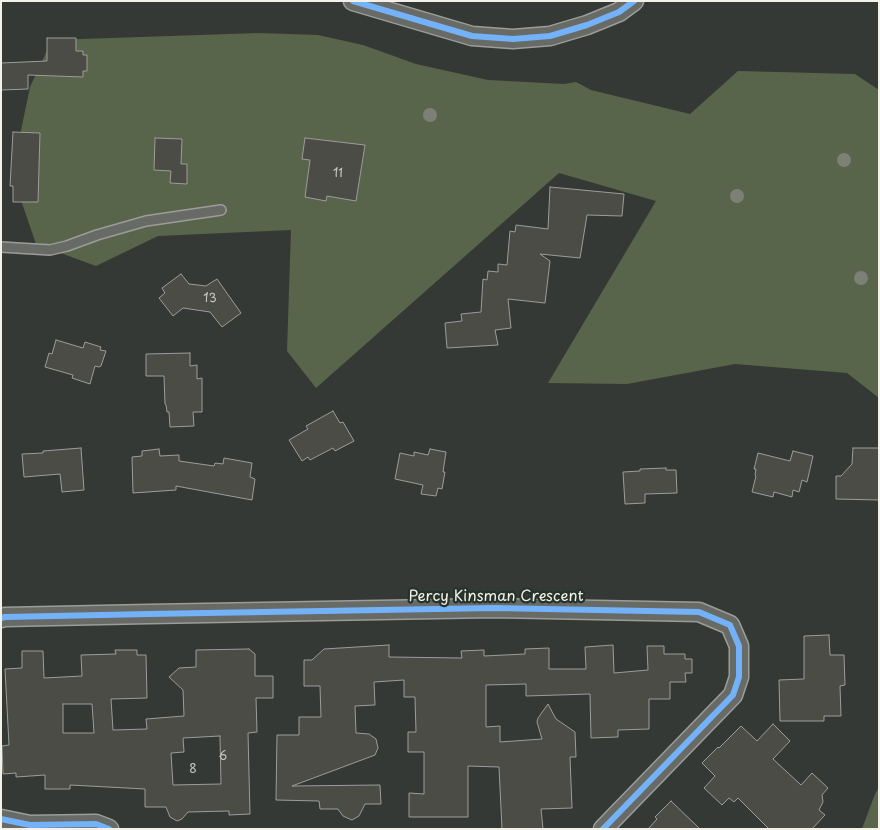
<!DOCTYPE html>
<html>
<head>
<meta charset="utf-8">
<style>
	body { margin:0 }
	#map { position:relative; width:880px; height:830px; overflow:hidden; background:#353935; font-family:"Playpen Sans",sans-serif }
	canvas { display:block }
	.frame { position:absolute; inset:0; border:2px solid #f4f1e8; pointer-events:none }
</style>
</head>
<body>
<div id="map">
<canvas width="880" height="830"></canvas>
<div class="frame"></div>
</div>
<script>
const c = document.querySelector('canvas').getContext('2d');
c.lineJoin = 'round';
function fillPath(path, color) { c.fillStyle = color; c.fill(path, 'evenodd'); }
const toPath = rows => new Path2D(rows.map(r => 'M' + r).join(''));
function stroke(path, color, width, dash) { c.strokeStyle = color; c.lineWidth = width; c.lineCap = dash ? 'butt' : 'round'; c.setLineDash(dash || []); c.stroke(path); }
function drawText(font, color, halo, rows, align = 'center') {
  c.font = font + ' "Playpen Sans",sans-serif'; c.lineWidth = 4.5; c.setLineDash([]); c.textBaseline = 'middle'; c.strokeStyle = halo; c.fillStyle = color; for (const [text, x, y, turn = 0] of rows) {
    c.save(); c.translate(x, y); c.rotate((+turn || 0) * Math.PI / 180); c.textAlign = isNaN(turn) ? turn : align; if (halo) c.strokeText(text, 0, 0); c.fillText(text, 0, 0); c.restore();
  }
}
fillPath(toPath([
	[259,33,318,35,363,45,416,64,488,80,564,84,576,82,591,90,690,114,738,71,855,74,879,90,879,398,847,373,735,364,627,384,548,383,656,201,559,173,316,388,287,351,291,230,158,236,96,266,36,244,12,174,30,87,52,40],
	[879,787,879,829,862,829,875,794]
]), '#59654a');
const building = toPath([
	[47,38,76,38,76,51,83,51,83,55,87,55,87,71,83,71,83,77,28,75,28,89,1,90,1,63,47,61,47,38],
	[13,132,40,133,38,202,13,202,13,186,10,186,13,132],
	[155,138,182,139,181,164,187,164,187,184,170,183,171,171,154,170,155,138],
	[305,138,365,145,356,201,327,196,326,201,305,197,310,160,302,159,305,138],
	[550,187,624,194,622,216,587,215,580,258,540,254,550,261,545,303,508,299,511,328,495,330,498,345,447,348,445,323,462,321,461,314,481,312,483,279,487,280,488,271,498,272,498,264,507,265,510,231,515,232,516,225,548,229,550,187],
	[181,274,189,284,206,286,217,279,241,313,222,327,210,312,183,308,173,316,159,298,165,293,162,288,181,274],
	[56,340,83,348,85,342,101,347,100,350,106,351,101,366,99,367,95,366,90,384,72,378,73,375,45,367,49,353,52,354,56,340],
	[190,353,190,366,197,365,197,379,202,378,202,412,193,412,194,426,170,427,169,412,167,412,166,405,165,404,164,376,146,376,146,354,190,353],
	[333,411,340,423,343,422,354,441,335,451,333,448,310,460,308,457,302,461,289,440,308,429,306,426,333,411],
	[81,448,84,490,62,492,60,474,24,477,22,454,43,453,43,451,81,448],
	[853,448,879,448,879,500,836,499,836,476,841,476,852,464,853,448],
	[159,449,160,456,179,455,179,461,214,466,215,463,223,464,224,458,252,463,250,477,255,479,252,500,176,486,176,490,133,493,132,457,142,456,142,451,159,449],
	[430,449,446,452,443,472,445,472,442,489,438,488,436,496,421,494,423,485,395,479,400,453,414,456,414,452,428,455,430,449],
	[793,451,813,456,807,482,802,480,799,492,793,490,792,497,774,492,773,497,752,492,756,476,755,475,756,469,754,469,758,453,790,461,793,451],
	[666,468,666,470,676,470,677,493,645,494,645,503,625,504,623,472,640,471,640,469,666,468],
	[829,635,830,655,844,655,845,685,840,686,841,716,824,716,824,721,780,721,779,680,804,679,804,636,829,635],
	[389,645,389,657,462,658,461,651,484,650,484,656,525,654,525,649,549,648,549,669,586,669,585,647,613,645,614,673,648,670,647,646,664,646,664,654,685,654,685,659,692,659,692,673,685,673,686,682,670,682,670,699,649,699,649,729,618,730,618,737,591,738,590,694,526,696,526,684,486,685,486,727,500,726,500,742,542,739,537,722,538,718,548,704,556,719,575,732,576,757,570,757,572,808,541,809,543,829,502,829,499,767,468,766,468,817,409,817,409,793,424,794,424,752,408,752,408,732,416,732,415,697,404,697,404,680,374,682,375,705,355,706,356,733,369,734,376,739,378,748,375,755,292,786,380,785,381,804,365,804,359,816,352,820,343,816,338,809,320,809,319,801,276,800,277,735,299,735,299,717,321,717,320,686,304,686,304,660,312,660,324,649,389,645],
	[249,649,255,654,255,676,273,676,273,698,256,698,257,732,248,733,250,814,229,815,229,811,188,812,182,819,177,821,170,817,166,807,145,807,145,789,70,785,70,789,45,789,45,775,16,777,16,773,3,774,2,746,9,745,5,669,22,668,22,651,43,651,44,678,82,676,81,655,116,654,115,650,137,650,137,655,146,655,147,698,111,699,113,730,147,729,146,719,184,716,183,690,169,677,179,668,196,667,196,650,249,649],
	[63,704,92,704,94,733,63,733,63,704],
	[220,736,221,784,173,785,171,753,184,752,183,738,220,736],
	[773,724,790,741,773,759,801,785,812,773,828,788,822,795,823,802,819,810,825,815,812,829,769,829,738,798,734,802,729,798,722,805,704,788,715,776,702,763,718,747,719,748,741,726,757,741,773,724],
	[671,801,700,829,648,829,657,819,655,817,671,801]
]);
fillPath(building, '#4c4c47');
stroke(building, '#9c9d9a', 1);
const service = toPath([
	[1,247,50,250,67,246,97,235,146,221,221,210]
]);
const minor = toPath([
	[353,1,472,36,513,39,550,36,587,25,619,12,634,1],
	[1,618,5,617,149,614,494,608,699,612,730,625,739,646,739,677,733,695,603,829],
	[1,819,30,825,96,824,109,829]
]);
stroke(service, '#9c9d9a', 12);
stroke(minor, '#9c9d9a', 21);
stroke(service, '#686a66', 9);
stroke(minor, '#686a66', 18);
stroke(toPath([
	[353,1,472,36,513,39,550,36,587,25,619,12,634,1],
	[1,618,5,617,149,614,494,608,699,612,730,625,739,646,739,677,733,695,603,829],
	[1,819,30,825,96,824,109,829]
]), '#73b2f8', 6);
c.fillStyle = '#7d8175';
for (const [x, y] of [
	[430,115],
	[844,160],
	[737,196],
	[861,278]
]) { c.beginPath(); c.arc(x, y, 7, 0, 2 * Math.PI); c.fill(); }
drawText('12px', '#cac8c0', null, [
	["11",338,174],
	["13",210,299],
	["6",223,757],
	["8",193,770]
]);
drawText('15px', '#f4f1e8', '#26332d', [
	["Percy Kinsman Crescent",496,597]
]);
</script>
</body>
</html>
